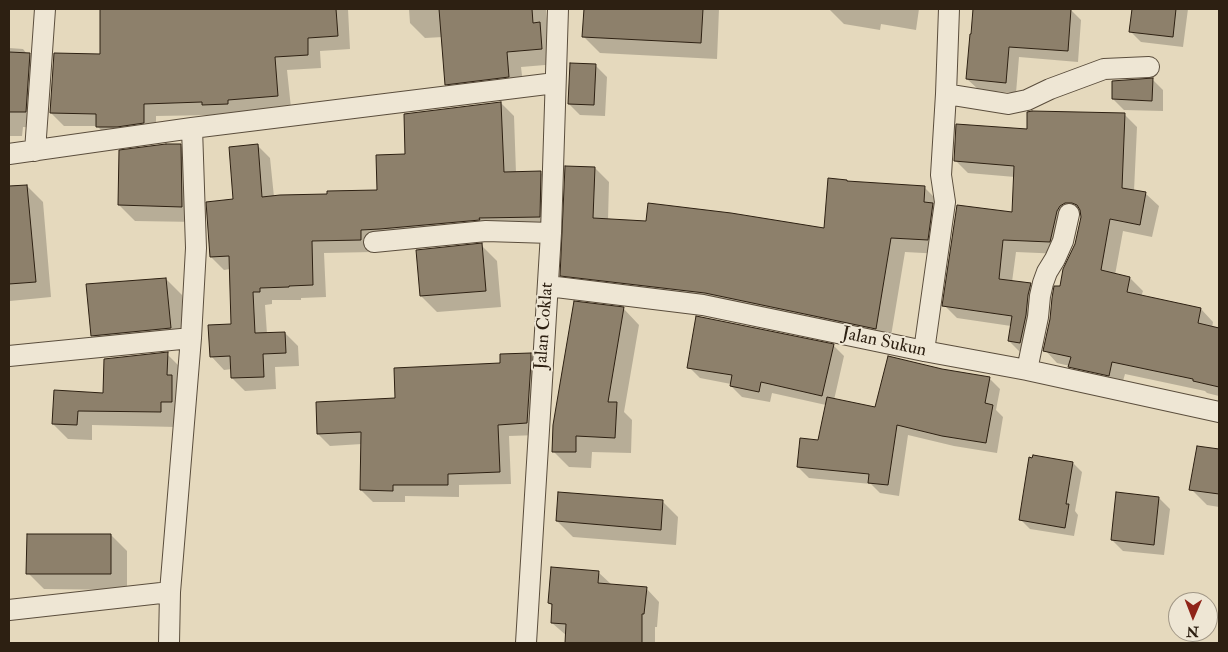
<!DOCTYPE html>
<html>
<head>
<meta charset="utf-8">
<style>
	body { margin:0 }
	#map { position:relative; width:1228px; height:652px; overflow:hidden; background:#e5d9bd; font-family:"IM FELL Double Pica",serif }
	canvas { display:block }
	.frame { position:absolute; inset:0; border:10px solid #2d2012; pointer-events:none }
	.north { position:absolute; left:1168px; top:592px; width:50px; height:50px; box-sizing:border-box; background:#eee6d4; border:1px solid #a19786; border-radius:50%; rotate:181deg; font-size:14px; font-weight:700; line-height:20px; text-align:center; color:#2d2012 }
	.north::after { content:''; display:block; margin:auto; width:18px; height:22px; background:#8f2418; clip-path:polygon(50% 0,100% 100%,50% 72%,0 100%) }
</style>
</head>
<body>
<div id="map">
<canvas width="1228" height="652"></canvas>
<div class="frame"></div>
<div class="north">N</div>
</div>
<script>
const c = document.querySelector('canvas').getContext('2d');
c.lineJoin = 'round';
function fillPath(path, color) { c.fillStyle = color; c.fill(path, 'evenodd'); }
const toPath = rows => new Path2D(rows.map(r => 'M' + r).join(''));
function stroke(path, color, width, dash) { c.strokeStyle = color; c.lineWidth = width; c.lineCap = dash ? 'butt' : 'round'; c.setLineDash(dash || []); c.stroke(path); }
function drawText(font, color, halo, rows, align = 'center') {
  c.font = font + ' "IM FELL Double Pica",serif'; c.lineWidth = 4; c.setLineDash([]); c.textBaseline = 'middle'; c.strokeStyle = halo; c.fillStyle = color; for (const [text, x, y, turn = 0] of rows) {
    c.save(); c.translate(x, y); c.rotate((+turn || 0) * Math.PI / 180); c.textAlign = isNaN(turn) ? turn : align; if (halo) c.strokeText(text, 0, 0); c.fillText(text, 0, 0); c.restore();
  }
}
fillPath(toPath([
	[101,9,348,9,350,49,320,51,321,68,287,70,291,108,217,118,214,115,156,116,156,135,110,139,97,126,64,126,51,113,101,55],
	[409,9,546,9,548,32,557,64,521,67,524,92,462,99,446,84,443,37,425,38,410,23],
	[585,9,719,9,717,59,600,53,584,37],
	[829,9,919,9,916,30,881,24,880,30,844,24],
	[975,9,1070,9,1081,20,1078,62,1019,57,1016,93,979,90,967,79],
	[1133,9,1188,9,1183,47,1141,42,1130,31],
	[9,48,23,49,27,54,29,54,46,70,41,128,23,127,22,136,9,136],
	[596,66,607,77,605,116,580,115,569,104],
	[1152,79,1163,90,1163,111,1124,110,1113,99],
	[501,103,514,116,516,173,541,173,554,186,552,230,373,243,373,252,324,253,326,297,301,298,301,300,272,300,272,304,265,305,267,334,285,333,298,346,299,366,275,367,276,389,245,391,232,378,232,369,224,370,211,356,232,325,230,269,224,270,211,257,257,145,270,158,274,197,329,195,378,191,407,155],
	[1124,114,1137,127,1134,191,1146,194,1159,206,1152,237,1123,231,1115,275,1130,278,1143,291,1141,297,1201,309,1213,322,1212,328,1219,329,1219,396,1207,393,1205,391,1125,374,1121,388,1083,379,1070,366,1057,363,1045,350,1061,288,1076,244,1082,215,1078,215,1062,254,1016,252,1012,282,1030,284,1043,297,1022,354,1009,341,1011,326,957,318,944,305,1014,213,1015,177,968,173,955,160,1028,131],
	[180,145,196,161,197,222,135,221,119,205],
	[595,168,609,182,608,220,825,229,924,187,939,202,942,254,905,252,890,342,576,289,562,275],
	[27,186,43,202,51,297,10,301,9,300,9,188],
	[481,245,497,261,501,307,437,312,421,296],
	[166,279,182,295,186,344,108,351,92,335],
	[623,308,639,325,624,412,632,420,631,453,592,452,591,468,569,467,553,451],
	[833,345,844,356,834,400,875,409,942,370,989,378,1000,389,996,410,1003,417,997,453,954,446,908,435,899,496,880,493,871,484,809,478,798,467,819,441,826,405,772,393,770,402,742,397,731,386,731,384,700,378,689,367],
	[167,354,182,369,176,427,92,425,92,440,68,439,53,424,104,394],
	[530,354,542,366,539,435,509,436,511,484,459,485,459,497,405,496,405,502,373,502,361,490,362,444,330,446,318,434,397,399],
	[1198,447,1219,451,1219,507,1207,505,1191,489],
	[1073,463,1082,472,1075,511,1078,515,1074,536,1030,529,1021,520],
	[1159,498,1170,509,1164,555,1123,551,1112,540],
	[662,501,678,517,676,545,573,537,557,521],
	[111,535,127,551,127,590,44,589,28,573],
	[598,572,612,585,646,588,659,602,657,627,655,627,655,643,566,643,567,636,552,623,553,607,549,603]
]), '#0003');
const building = toPath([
	[100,9,336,9,338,36,308,38,308,55,275,57,278,96,228,100,228,104,202,105,202,102,144,104,144,123,117,127,96,127,96,114,50,113,54,53,100,54,100,9],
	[439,9,532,9,533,23,540,22,542,49,507,52,509,77,445,85,439,9],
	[584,9,703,9,701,43,582,37,584,9],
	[973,9,1071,9,1068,51,1009,47,1006,83,966,79,970,34,971,34,973,9],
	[1132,9,1176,9,1173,37,1129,32,1132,9],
	[9,52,30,53,26,112,9,112,9,52],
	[570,63,596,64,594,105,568,104,570,63],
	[1153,78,1152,101,1112,99,1112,81,1153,78],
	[501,102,504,172,541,171,540,217,479,218,480,220,380,229,361,230,361,240,312,241,313,285,289,286,289,287,260,288,260,292,253,292,255,333,285,332,286,353,263,354,264,377,231,378,230,356,210,357,208,325,231,324,229,256,210,257,206,202,233,199,229,147,258,144,262,197,280,195,327,194,327,191,377,190,376,155,405,154,404,114,501,102],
	[1032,111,1125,113,1122,188,1146,192,1140,225,1110,219,1101,270,1130,277,1127,292,1201,308,1198,323,1219,328,1219,387,1193,381,1193,379,1112,362,1109,376,1068,367,1071,357,1043,351,1050,319,1052,298,1054,286,1060,286,1063,269,1075,244,1081,217,1080,210,1077,205,1072,203,1065,203,1060,206,1057,211,1050,242,1003,240,999,279,1031,283,1028,295,1026,315,1020,343,1008,341,1012,316,942,306,957,205,1012,212,1014,166,954,161,956,124,1027,129,1027,112,1032,111],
	[166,144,181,144,182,207,118,205,119,150,166,144],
	[565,166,595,167,593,218,646,221,648,203,731,213,824,228,828,178,847,180,847,181,925,186,924,202,933,203,928,240,891,238,876,329,705,293,560,276,565,166],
	[27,185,36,282,9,284,9,186,27,185],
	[482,243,486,291,420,296,416,250,482,243],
	[166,278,171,328,91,336,86,284,166,278],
	[574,301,624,307,608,402,617,402,615,438,576,436,576,452,552,452,553,425,574,301],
	[696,316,834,344,822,396,761,382,759,392,730,386,732,375,687,368,696,316],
	[168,352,167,375,172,375,172,402,161,402,161,412,78,411,77,425,52,424,54,390,103,393,104,359,168,352],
	[531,353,531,362,527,423,498,425,500,472,448,474,448,485,393,485,393,491,360,490,361,432,317,434,316,402,395,398,394,368,500,363,500,354,531,353],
	[888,356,942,369,990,377,985,403,993,405,986,443,942,436,897,425,888,485,868,483,869,474,797,467,800,438,818,440,827,397,875,407,888,356],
	[1197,446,1219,449,1219,494,1189,490,1197,446],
	[1033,455,1073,462,1066,504,1069,504,1065,528,1019,520,1029,457,1032,458,1033,455],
	[558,492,663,500,661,530,556,521,558,492],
	[1116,492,1159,497,1154,545,1111,540,1116,492],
	[27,534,111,534,111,574,26,574,27,534],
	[551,567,599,571,598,583,647,587,644,614,642,614,642,643,565,643,566,624,551,623,552,604,548,603,551,567]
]);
fillPath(building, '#8d806b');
stroke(building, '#2d2012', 1);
const street = toPath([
	[949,9,946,94,1008,104,1027,100,1050,89,1104,69,1149,67],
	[35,151,45,9],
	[9,154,192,128,555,83],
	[374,242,486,231,551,233],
	[548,286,703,305,924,351,1027,370,1219,412],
	[924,351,945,202,941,175,946,94],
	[9,356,191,338],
	[1027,370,1038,317,1040,296,1043,283,1047,272,1055,259,1063,241,1069,214],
	[9,610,170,592],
	[169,643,170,592,191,338,196,248,192,128],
	[526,643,551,233,558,9]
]);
stroke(street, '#5b4e3d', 22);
stroke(street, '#eee6d4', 20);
drawText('18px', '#2d2012', '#eee6d4', [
	["Jalan Coklat",545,326,-86],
	["Jalan Sukun",884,343,12]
]);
</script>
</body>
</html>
